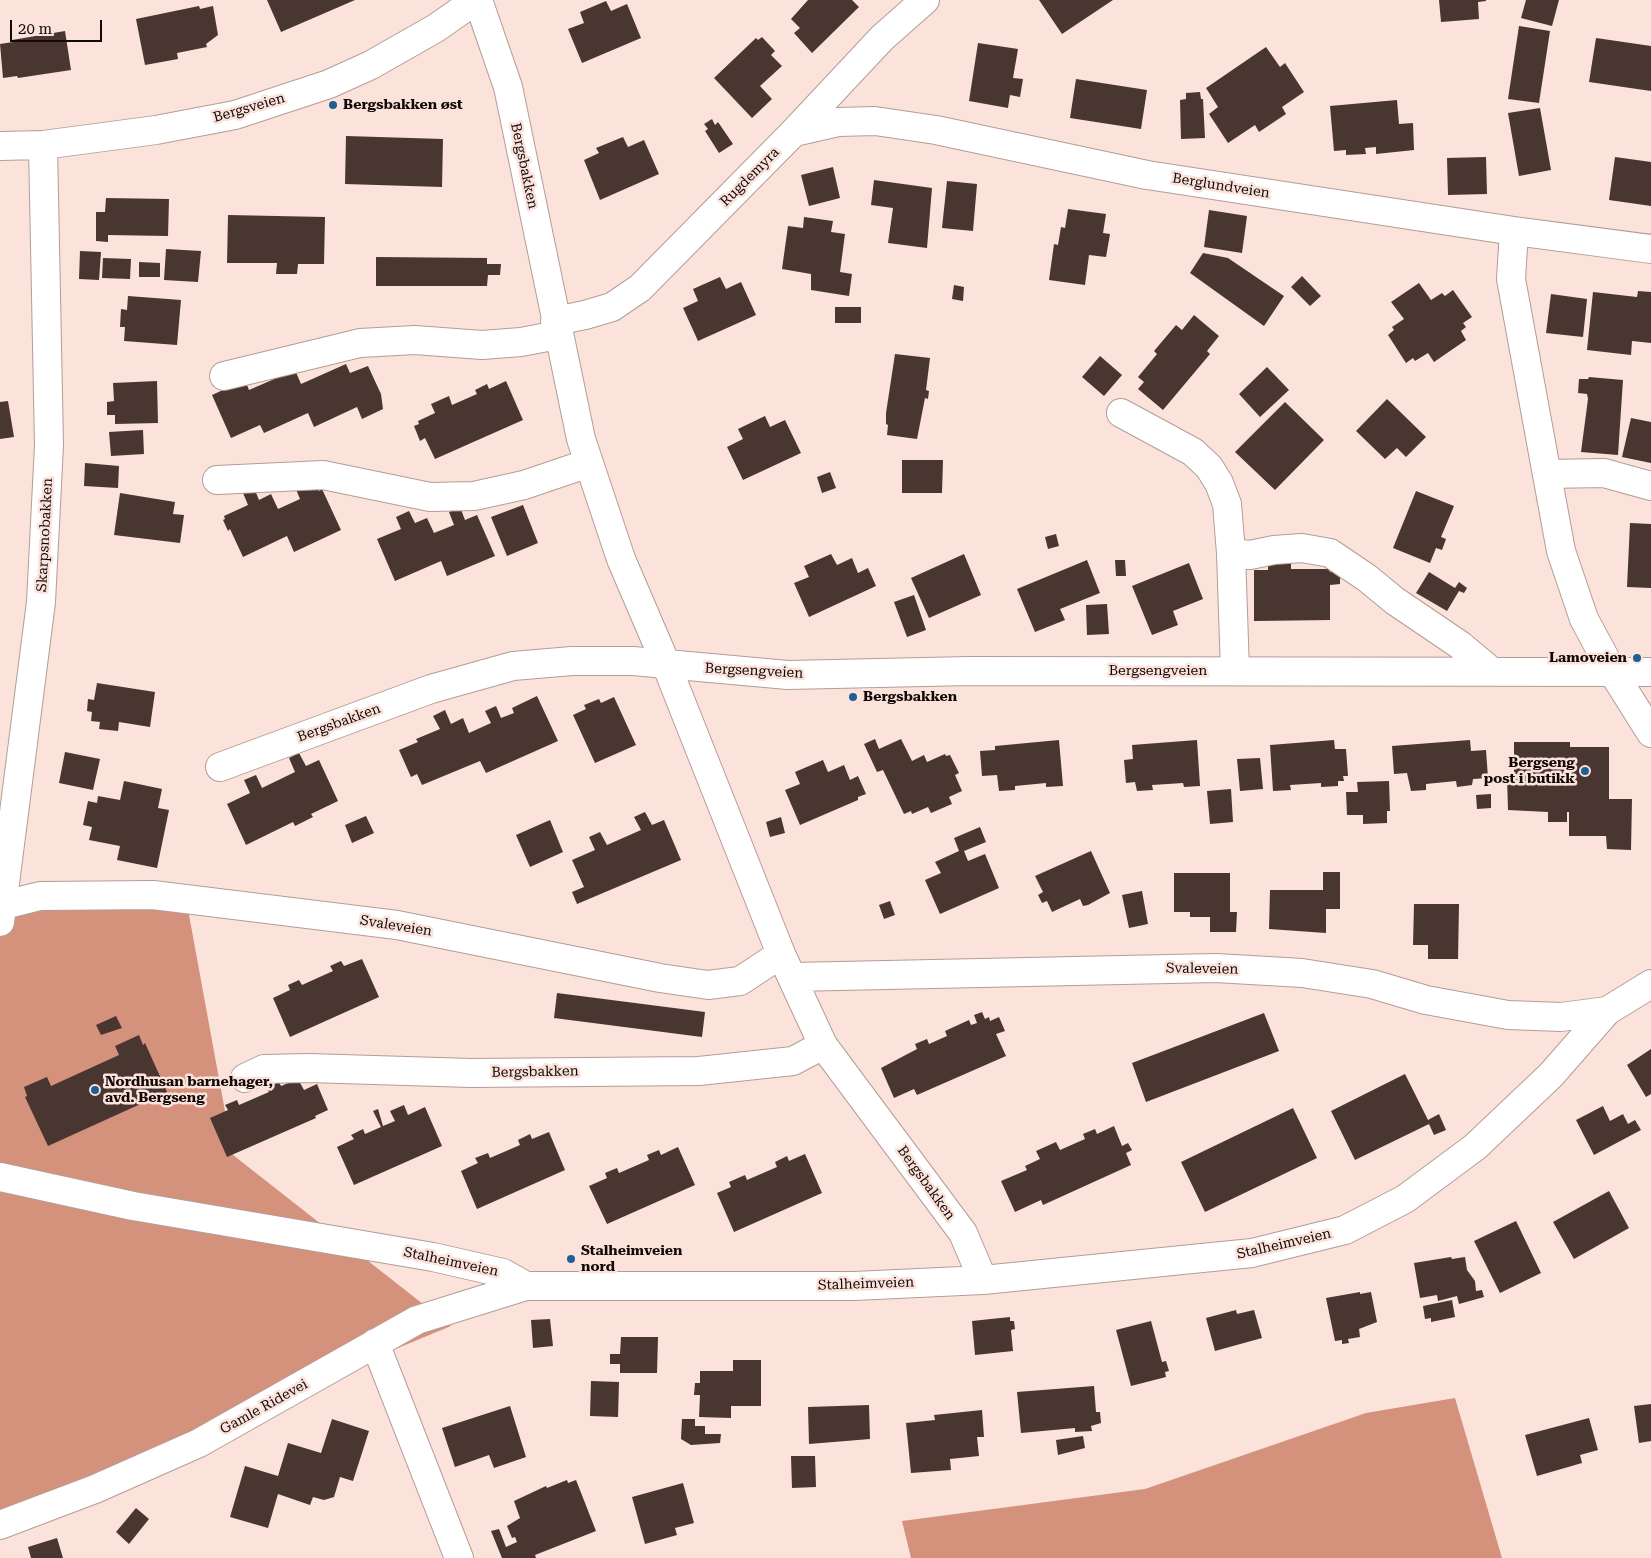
<!DOCTYPE html>
<html>
<head>
<meta charset="utf-8">
<style>
	body { margin:0 }
	#map { position:relative; width:1651px; height:1558px; overflow:hidden; background:#fbe2db; font-family:"Roboto Serif",serif }
	canvas { display:block }
	.scale { position:absolute; left:10px; top:20px; width:92px; height:22px; box-sizing:border-box; border:2px solid #110907; border-top:0; padding-left:6px; font-size:15px; line-height:18px; white-space:nowrap; color:#110907; -webkit-text-stroke:4px #fbe2db; paint-order:stroke }
</style>
</head>
<body>
<div id="map">
<canvas width="1651" height="1558"></canvas>
<div class="scale">20 m</div>
</div>
<script>
const c = document.querySelector('canvas').getContext('2d');
c.lineJoin = 'round';
function fillPath(path, color) { c.fillStyle = color; c.fill(path, 'evenodd'); }
const toPath = rows => new Path2D(rows.map(r => 'M' + r).join(''));
function stroke(path, color, width, dash) { c.strokeStyle = color; c.lineWidth = width; c.lineCap = dash ? 'butt' : 'round'; c.setLineDash(dash || []); c.stroke(path); }
function drawText(font, color, halo, rows, align = 'center') {
  c.font = font + ' "Roboto Serif",serif'; c.lineWidth = 5; c.setLineDash([]); c.textBaseline = 'middle'; c.strokeStyle = halo; c.fillStyle = color; for (const [text, x, y, turn = 0] of rows) {
    c.save(); c.translate(x, y); c.rotate((+turn || 0) * Math.PI / 180); c.textAlign = isNaN(turn) ? turn : align; if (halo) c.strokeText(text, 0, 0); c.fillText(text, 0, 0); c.restore();
  }
}
fillPath(toPath([
	[6,885,187,904,233,1155,451,1326,0,1513,0,911],
	[1455,1398,1502,1558,911,1558,902,1521,1145,1489,1366,1413]
]), '#d4927d');
fillPath(toPath([
	[267,0,355,0,281,32],
	[808,0,852,0,859,7,812,53,794,33,800,28,791,19],
	[1039,0,1113,0,1062,34],
	[1439,0,1486,0,1486,1,1478,2,1479,19,1441,22],
	[1526,0,1559,0,1552,26,1521,18],
	[606,1,611,11,627,4,641,38,582,63,568,29,584,23,580,12],
	[199,6,200,9,213,6,218,35,206,44,207,47,177,53,178,59,145,65,136,19],
	[1519,26,1550,31,1539,103,1508,99],
	[65,31,71,70,18,78,17,76,3,78,0,44,13,42,12,40],
	[762,37,775,51,771,55,782,66,760,86,772,99,752,118,714,78,756,38,758,40],
	[1596,38,1651,46,1651,91,1589,82],
	[978,43,1018,49,1013,78,1023,79,1020,97,1010,95,1008,108,969,101],
	[1266,47,1280,67,1285,63,1304,92,1282,107,1286,114,1259,132,1255,125,1228,143,1209,114,1218,107,1206,88],
	[1076,79,1147,90,1141,129,1070,118],
	[1200,92,1201,99,1203,99,1205,138,1181,139,1180,100,1186,99,1186,93],
	[1397,100,1399,124,1413,123,1414,150,1376,154,1376,147,1365,148,1366,154,1346,155,1346,150,1334,151,1330,106],
	[1540,108,1551,170,1519,176,1508,113],
	[712,119,715,125,718,122,733,144,719,153,705,131,708,129,704,124],
	[346,136,443,139,442,187,345,184],
	[623,137,628,147,644,140,659,174,600,200,584,160,599,153,596,148],
	[1486,157,1487,194,1448,195,1447,158],
	[1615,157,1651,162,1651,206,1609,200],
	[833,167,840,198,809,206,801,175],
	[874,180,932,188,927,248,888,243,893,208,871,205],
	[947,181,977,184,973,231,942,228],
	[106,198,169,199,168,236,108,235,108,242,96,241,96,212,105,212],
	[1068,209,1106,214,1103,233,1110,234,1106,257,1089,255,1085,285,1049,280,1054,244,1058,245,1061,227,1065,228],
	[1209,210,1247,216,1242,253,1204,247],
	[228,215,325,217,324,264,298,264,297,274,276,274,277,263,227,263],
	[804,217,833,221,831,232,845,234,840,272,852,274,849,296,811,290,811,274,782,269,788,226,803,228],
	[166,249,201,251,198,282,164,280],
	[80,251,101,252,99,280,79,279],
	[1203,253,1228,258,1284,296,1264,326,1190,273],
	[376,257,487,258,487,264,501,264,500,275,488,275,487,286,376,286],
	[103,258,131,259,130,279,102,278],
	[139,262,160,263,160,277,139,277],
	[1302,276,1321,296,1310,306,1291,287],
	[720,277,726,289,741,282,756,315,698,341,683,308,698,301,693,289],
	[1419,283,1431,300,1442,293,1445,296,1453,290,1472,317,1463,323,1466,327,1461,331,1466,340,1434,362,1428,353,1415,361,1413,358,1406,363,1388,335,1394,330,1392,327,1404,319,1391,302],
	[954,285,964,287,963,301,952,299],
	[1638,291,1651,292,1651,343,1632,341,1631,355,1587,350,1593,292,1637,297],
	[1551,294,1587,299,1583,337,1546,333],
	[128,296,181,300,177,345,124,341,125,327,120,327,121,309,127,310],
	[835,307,861,307,861,323,835,323],
	[1194,315,1219,336,1207,351,1210,354,1163,410,1138,389,1144,382,1138,377,1157,354,1154,351,1176,325,1182,330],
	[895,354,930,358,926,390,929,391,928,399,925,398,917,439,887,435,888,425,886,424,886,413],
	[1100,356,1122,375,1104,396,1082,377],
	[346,364,350,373,368,366,381,394,383,409,362,419,357,407,314,427,308,413,264,433,260,425,231,438,212,395,245,380,249,390,295,370,301,384],
	[1267,367,1289,390,1260,417,1239,394],
	[1589,377,1623,380,1618,455,1581,452,1588,399,1587,394,1578,393,1579,379,1588,379],
	[157,381,158,423,115,424,115,415,107,415,107,402,114,401,113,383],
	[506,381,523,420,435,459,425,438,420,441,414,426,419,424,418,421,435,413,431,404,449,396,452,405,477,394,475,390,487,384,489,389],
	[1387,399,1426,437,1406,457,1397,448,1385,459,1356,431],
	[8,401,14,437,0,439,0,402],
	[1285,402,1324,440,1275,490,1235,452],
	[765,416,770,427,785,420,801,453,743,480,727,447,743,439,738,429],
	[1631,418,1651,422,1651,463,1622,457],
	[143,430,144,454,111,456,109,432],
	[902,460,943,460,942,493,902,493],
	[85,463,119,466,118,488,84,486],
	[830,472,836,488,822,493,817,477],
	[315,483,319,491,322,489,341,530,294,552,287,536,243,557,230,529,228,531,223,520,225,519,224,516,248,505,243,493,254,488,259,500,271,494,278,509,300,499,295,487],
	[1416,491,1454,506,1441,537,1446,539,1442,550,1436,548,1430,563,1393,548],
	[120,493,175,502,173,514,184,515,180,543,114,535],
	[523,505,538,543,507,556,491,517],
	[460,507,465,520,477,515,495,556,447,576,441,561,395,581,377,539,401,529,396,517,409,511,415,523,427,518,434,533,454,525,449,512],
	[1630,523,1651,524,1651,588,1627,587],
	[1056,534,1059,546,1048,549,1045,537],
	[831,554,837,565,852,558,858,573,868,568,876,586,809,617,794,583,809,577,804,566],
	[964,554,981,595,929,618,911,578],
	[1087,560,1100,593,1060,609,1065,620,1035,632,1017,589],
	[1115,560,1125,560,1126,576,1116,576],
	[1189,563,1203,599,1173,611,1178,625,1152,635,1132,586],
	[1268,563,1291,563,1291,569,1329,569,1330,572,1340,572,1340,584,1330,585,1330,620,1254,621,1254,570,1268,570],
	[1429,572,1455,588,1459,582,1467,588,1464,593,1459,591,1447,611,1416,593],
	[914,595,926,630,907,637,894,602],
	[1107,604,1109,634,1087,635,1086,605],
	[97,683,155,692,150,727,119,722,118,731,99,729,100,722,91,721,92,712,87,711,88,699,94,700],
	[537,696,558,741,486,773,480,761,422,785,417,774,411,777,399,750,418,742,416,739,440,729,433,716,445,710,451,724,463,718,469,733,491,723,485,711,496,706,501,718,514,713,512,708],
	[614,697,636,745,595,763,573,715,586,709,584,705,599,699,601,703],
	[875,739,879,749,901,739,912,761,924,755,927,762,945,754,946,756,950,755,959,773,955,775,962,791,949,797,952,804,931,813,928,807,912,814,911,811,904,814,883,770,877,772,864,744],
	[1059,740,1063,786,1046,787,1046,783,1015,786,1015,790,999,791,997,775,982,776,980,751,995,750,995,746],
	[1197,740,1200,786,1184,787,1183,783,1152,785,1153,790,1137,791,1135,782,1126,783,1124,760,1133,759,1132,745],
	[1334,740,1335,749,1346,749,1348,776,1343,776,1344,781,1338,781,1338,786,1321,787,1321,783,1290,785,1291,790,1273,791,1270,745],
	[1470,740,1471,751,1486,750,1488,778,1473,779,1472,785,1457,787,1456,781,1426,784,1426,790,1411,791,1407,773,1394,774,1392,746],
	[1514,742,1570,742,1570,747,1609,747,1609,799,1632,799,1631,850,1607,849,1606,836,1569,836,1569,812,1567,812,1567,822,1548,822,1548,812,1508,810,1507,777,1514,777],
	[65,752,100,759,93,790,59,783],
	[299,753,306,766,319,760,338,801,311,814,313,817,295,826,293,822,246,845,227,804,250,793,244,780,256,775,262,788,295,772,289,758],
	[1260,758,1263,789,1240,791,1237,759],
	[823,760,828,772,844,765,850,780,858,776,866,794,858,797,858,800,800,825,785,790,800,784,795,772],
	[124,781,162,789,158,808,169,810,157,868,117,860,120,846,89,840,92,827,83,825,88,801,97,803,98,796,120,800],
	[1389,781,1390,811,1387,811,1387,823,1363,824,1363,815,1347,815,1346,792,1358,792,1357,782],
	[1231,789,1233,822,1210,824,1207,791],
	[1491,794,1491,808,1477,809,1476,795],
	[645,812,652,825,664,820,681,860,577,904,572,892,584,887,572,860,595,850,589,837,600,832,607,845,641,830,634,817],
	[366,816,374,833,352,843,345,825],
	[781,817,785,833,770,837,766,822],
	[550,820,563,852,530,867,516,835],
	[980,827,986,842,964,851,968,861,985,854,999,888,940,914,925,880,941,873,935,862,959,851,954,838],
	[1091,851,1110,893,1088,905,1083,906,1080,899,1052,912,1047,901,1042,903,1038,895,1043,892,1035,876],
	[1323,872,1340,872,1340,909,1326,909,1326,933,1269,929,1270,890,1323,890],
	[1174,873,1230,873,1230,912,1237,912,1236,932,1210,932,1210,917,1190,917,1190,912,1174,912],
	[1142,891,1148,924,1129,928,1122,895],
	[890,901,895,915,884,919,879,905],
	[1414,904,1459,904,1458,959,1428,959,1428,945,1413,945],
	[362,959,379,997,290,1037,273,998,290,990,288,985,299,980,302,985,333,971,330,966,341,961,344,966],
	[557,993,705,1012,702,1037,554,1018],
	[982,1012,985,1019,989,1017,990,1021,999,1017,1005,1031,996,1034,1006,1056,917,1095,914,1089,894,1098,881,1068,917,1049,915,1044,927,1039,929,1044,947,1036,945,1031,969,1020,971,1025,977,1023,974,1015],
	[1264,1013,1279,1051,1146,1102,1132,1063],
	[116,1016,122,1028,101,1035,96,1025],
	[139,1035,143,1045,145,1043,167,1092,48,1146,25,1097,27,1096,24,1087,47,1077,51,1086,119,1055,115,1046],
	[1651,1049,1651,1094,1646,1097,1627,1065],
	[1405,1074,1428,1120,1439,1114,1446,1130,1434,1135,1429,1124,1355,1160,1331,1111],
	[298,1079,304,1090,317,1084,328,1110,315,1116,316,1118,227,1157,210,1118,228,1110,225,1105,237,1100,239,1105,269,1092,267,1087,279,1082,281,1086],
	[404,1105,408,1115,425,1107,442,1146,354,1185,337,1147,354,1139,351,1135,363,1129,365,1134,381,1127,373,1111,378,1109,383,1126,395,1121,390,1111],
	[1603,1106,1610,1121,1623,1114,1628,1124,1635,1120,1641,1130,1594,1155,1576,1120],
	[1293,1108,1317,1158,1205,1212,1181,1162],
	[1114,1126,1122,1146,1128,1143,1132,1150,1126,1153,1131,1165,1043,1205,1041,1200,1015,1212,1001,1181,1027,1170,1025,1166,1040,1159,1036,1151,1056,1142,1060,1150,1085,1139,1083,1134,1095,1129,1097,1134],
	[549,1132,565,1170,477,1209,461,1171,478,1163,475,1158,488,1153,490,1158,520,1145,518,1140,530,1134,532,1139],
	[678,1147,695,1185,607,1224,589,1186,607,1178,605,1173,617,1168,619,1173,649,1160,647,1155,659,1150,661,1155],
	[805,1154,822,1193,734,1232,717,1193,731,1187,729,1182,745,1175,747,1180,777,1167,775,1162,787,1156,789,1161],
	[1609,1191,1629,1228,1574,1259,1553,1222],
	[1516,1221,1541,1273,1500,1293,1474,1241],
	[1451,1257,1452,1259,1465,1257,1467,1270,1475,1281,1476,1291,1482,1290,1484,1297,1459,1304,1457,1296,1438,1301,1437,1295,1420,1298,1414,1263],
	[1360,1292,1360,1294,1371,1292,1377,1322,1359,1329,1360,1337,1348,1339,1349,1343,1342,1344,1342,1340,1335,1341,1326,1298],
	[1452,1300,1455,1317,1431,1322,1431,1318,1425,1319,1423,1306],
	[1236,1310,1237,1314,1254,1310,1262,1338,1215,1351,1206,1318],
	[1010,1317,1010,1321,1014,1321,1015,1329,1011,1330,1013,1351,975,1355,972,1321],
	[550,1319,553,1346,533,1348,531,1320],
	[1151,1321,1162,1362,1166,1361,1169,1371,1165,1372,1166,1377,1131,1386,1116,1330],
	[621,1337,658,1337,657,1373,620,1373,620,1364,610,1364,610,1354,620,1354],
	[733,1360,761,1360,761,1406,731,1406,731,1418,699,1417,700,1395,694,1395,695,1383,700,1383,700,1371,733,1371],
	[591,1381,619,1382,618,1417,590,1416],
	[1094,1386,1096,1412,1100,1412,1101,1423,1091,1426,1092,1431,1075,1432,1075,1428,1021,1433,1017,1392],
	[1651,1404,1651,1441,1639,1443,1634,1406],
	[869,1405,870,1439,809,1444,808,1407],
	[510,1406,526,1457,494,1468,489,1455,455,1467,442,1428],
	[982,1410,984,1437,977,1437,979,1456,950,1459,951,1470,911,1473,906,1423,935,1420,934,1415],
	[1589,1418,1598,1450,1580,1455,1582,1463,1537,1476,1525,1435],
	[332,1419,369,1431,353,1481,340,1477,334,1497,324,1500,313,1497,310,1505,278,1494,268,1528,230,1517,245,1466,278,1476,288,1443,321,1453],
	[682,1419,695,1419,695,1426,705,1426,705,1434,721,1434,720,1443,691,1445,681,1439],
	[1083,1436,1085,1448,1058,1455,1056,1440],
	[791,1456,815,1456,816,1487,792,1488],
	[567,1480,568,1483,576,1480,596,1531,535,1555,536,1558,502,1558,491,1531,499,1529,506,1547,517,1542,515,1537,512,1538,507,1526,520,1518,514,1501,546,1486,547,1488],
	[683,1483,694,1523,675,1528,677,1535,645,1544,632,1497],
	[136,1508,149,1519,129,1544,116,1532],
	[57,1538,63,1558,31,1558,28,1547]
]), '#493630');
const minor = toPath([
	[478,0,508,87,581,439,621,559,666,664,781,954,823,1045,963,1233,983,1280],
	[794,132,838,122,875,121,936,130,1147,175,1514,231,1651,249],
	[0,146,43,145,156,130,235,115,329,84,371,65,436,28,476,0],
	[1514,231,1511,279,1561,551,1584,619,1612,671,1651,733],
	[555,321,585,315,612,307,640,288,794,132,882,38,925,0],
	[224,376,360,343,415,340,482,345,521,342,558,335],
	[1121,413,1193,452,1209,467,1219,483,1227,504,1231,553,1235,671],
	[1547,474,1604,473,1651,486],
	[217,480,323,475,430,497,474,496,524,485,589,463],
	[1231,553,1250,555,1274,550,1302,548,1330,553,1367,578,1395,601,1460,645,1491,671],
	[220,767,431,689,513,666,572,661,633,661,788,675,970,671,1651,672],
	[0,906,40,896,153,895,397,925,660,978,708,985,740,981,781,954],
	[0,922,41,602,49,445,43,145],
	[792,977,1216,968,1302,973,1372,984,1426,1000,1508,1015,1561,1017,1607,1011],
	[245,1078,264,1069,309,1068,471,1073,699,1071,793,1061,823,1045],
	[0,1177,133,1206,433,1257,503,1273,526,1286,854,1286,983,1280,1252,1253,1345,1230,1405,1199,1475,1147,1551,1075,1607,1011,1651,984],
	[375,1343,459,1558],
	[0,1525,95,1489,199,1443,417,1320,526,1286]
]);
stroke(minor, '#b49d96', 30);
stroke(minor, '#fff', 28);
for (const [x, y, r, color] of [
	[333,105,5,"#1e5f95"],
	[1637,658,5,"#1e5f95"],
	[853,697,5,"#1e5f95"],
	[1585,771,5,"#1e5f95"],
	[95,1090,5,"#1e5f95"],
	[571,1259,5,"#1e5f95"]
]) { const dot = new Path2D(); dot.arc(x, y, r, 0, 2 * Math.PI); c.fillStyle = color; c.fill(dot); stroke(dot, '#fbe2db', 2); }
drawText('bold 14px', '#110907', '#fbe2db', [
	["Bergsbakken øst",343,105],
	["Lamoveien",1627,658,"right"],
	["Bergsbakken",863,697],
	["Bergseng",1575,763,"right"],
	["post i butikk",1575,779,"right"],
	["Nordhusan barnehager,",105,1082],
	["avd. Bergseng",105,1098],
	["Stalheimveien",581,1251],
	["nord",581,1267]
], 'left');
drawText('14px', '#110907', '#fbe2db', [
	["Bergsveien",249,108,-16],
	["Bergsbakken",524,166,78],
	["Rugdemyra",750,177,-45],
	["Berglundveien",1221,186,9],
	["Skarpsnobakken",45,535,-87],
	["Bergsengveien",754,671,3],
	["Bergsengveien",1158,671],
	["Bergsbakken",339,723,-20],
	["Svaleveien",396,926,9],
	["Svaleveien",1202,969,1],
	["Bergsbakken",535,1072,-1],
	["Bergsbakken",926,1183,54],
	["Stalheimveien",1284,1244,-13],
	["Stalheimveien",451,1262,12],
	["Stalheimveien",866,1284,-2],
	["Gamle Ridevei",264,1407,-29]
]);
</script>
</body>
</html>
